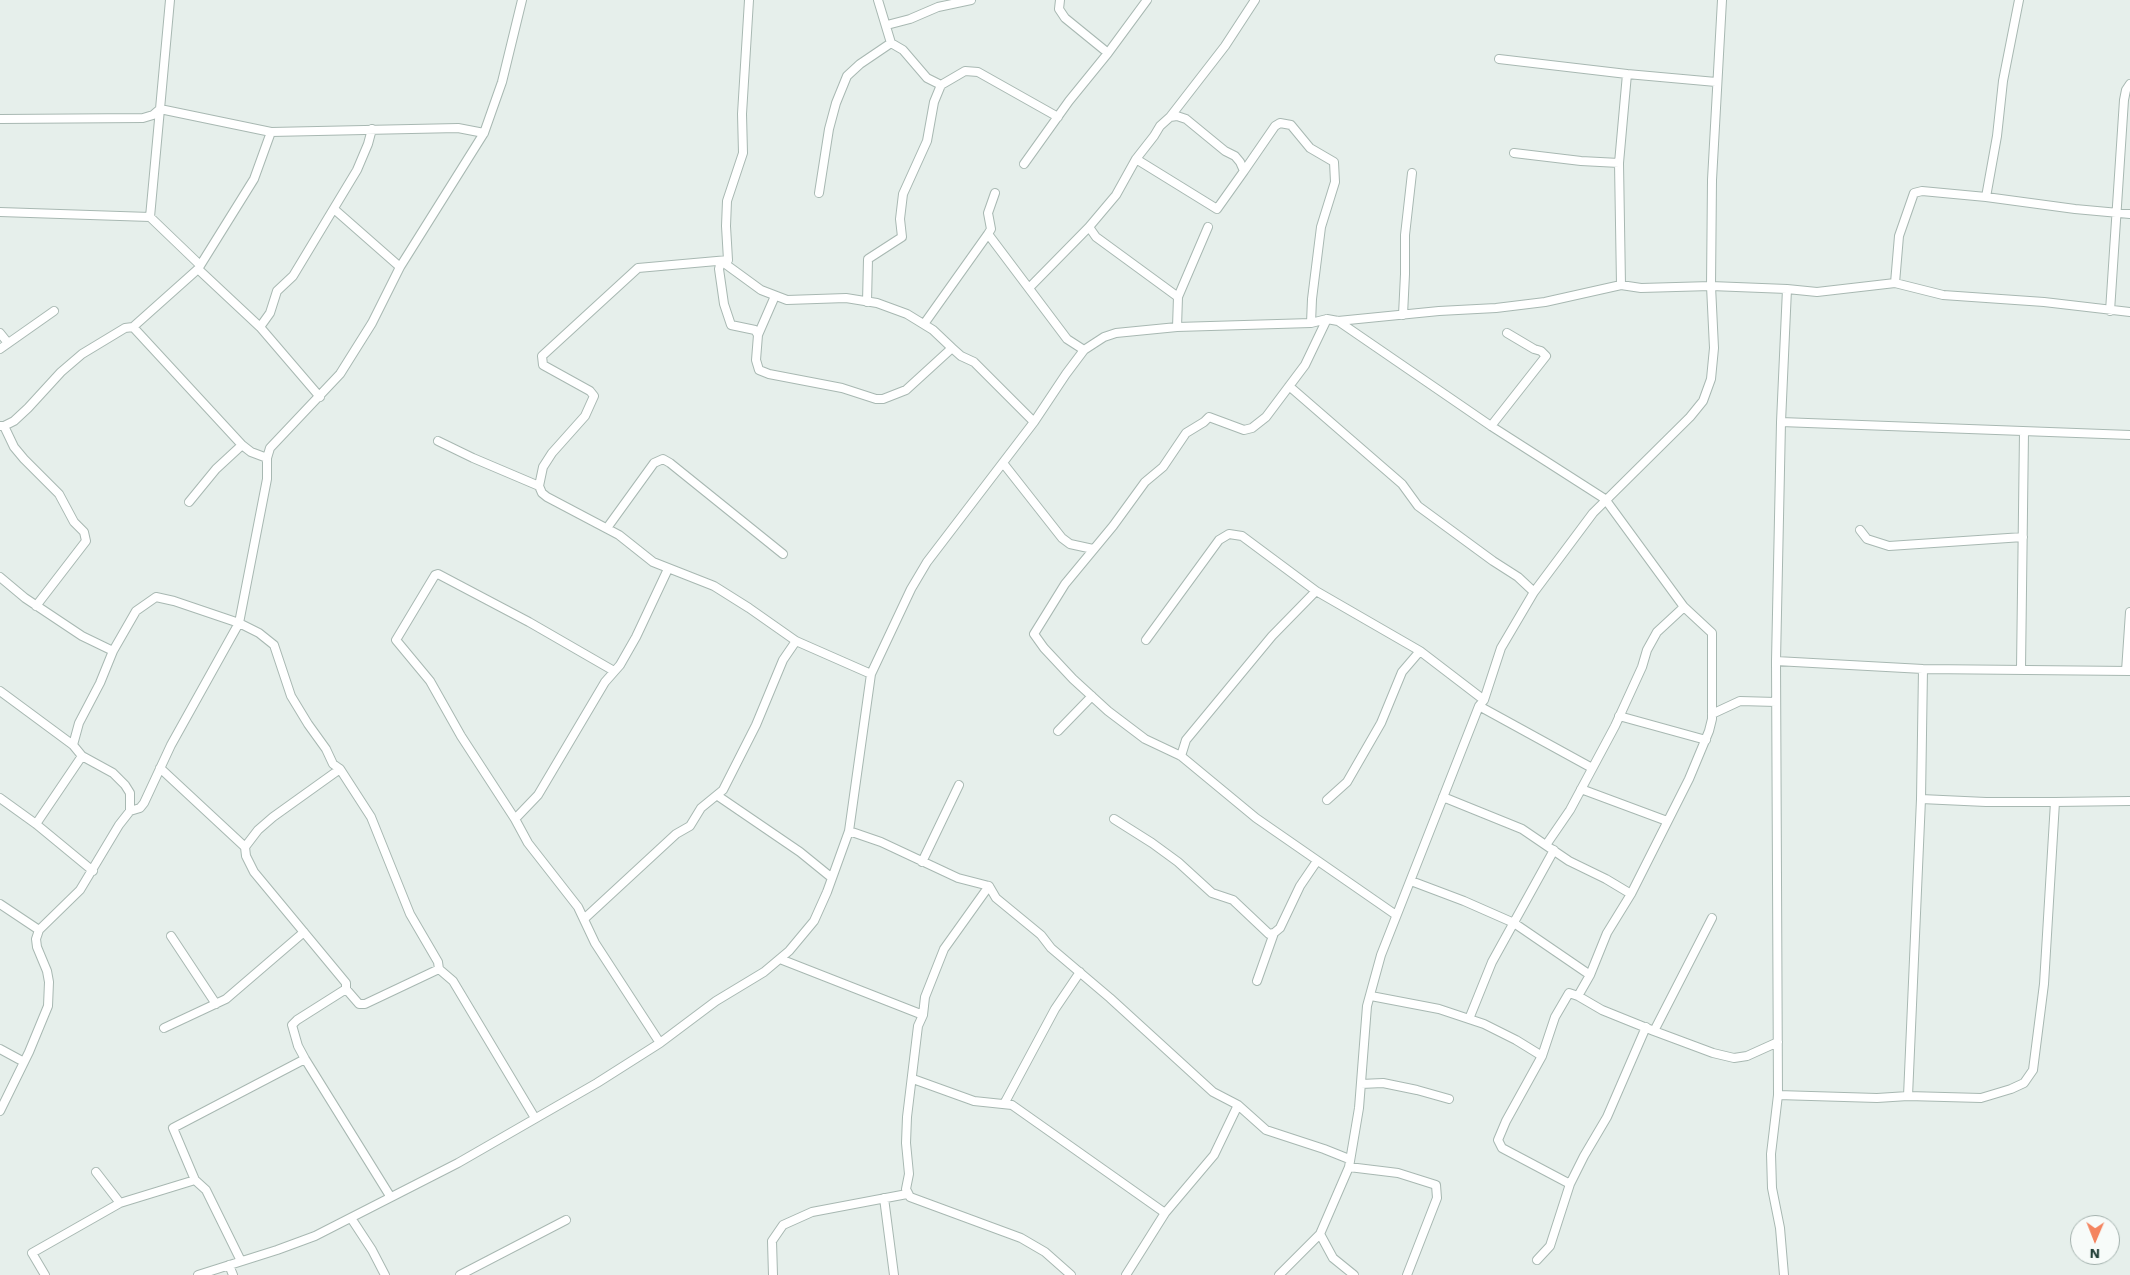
<!DOCTYPE html>
<html>
<head>
<meta charset="utf-8">
<style>
	body { margin:0 }
	#map { position:relative; width:2130px; height:1275px; overflow:hidden; background:#e6efeb; font-family:"Work Sans",sans-serif }
	canvas { display:block }
	.north { position:absolute; left:2070px; top:1215px; width:50px; height:50px; box-sizing:border-box; background:#f7fbf9; border:1px solid #a3b1ad; border-radius:50%; rotate:181deg; font-size:14px; font-weight:700; line-height:20px; text-align:center; color:#24423a }
	.north::after { content:''; display:block; margin:auto; width:18px; height:22px; background:#f4845f; clip-path:polygon(50% 0,100% 100%,50% 72%,0 100%) }
</style>
</head>
<body>
<div id="map">
<canvas width="2130" height="1275"></canvas>
<div class="north">N</div>
</div>
<script>
const c = document.querySelector('canvas').getContext('2d');
c.lineJoin = 'round';
const toPath = rows => new Path2D(rows.map(r => 'M' + r).join(''));
function stroke(path, color, width, dash) { c.strokeStyle = color; c.lineWidth = width; c.lineCap = dash ? 'butt' : 'round'; c.setLineDash(dash || []); c.stroke(path); }
const street = toPath([
	[170,0,160,109,271,132,458,128,484,133],
	[749,0,742,114,743,153,727,201,726,226,728,260,720,265,719,269,724,304,731,325,755,330,758,335,756,360,759,370,769,374,842,388,876,399,883,399,906,390,952,348,961,356,974,362,1034,422],
	[1060,0,1059,9,1065,18,1108,53],
	[887,25,910,19,938,7,971,0],
	[1499,59,1627,74],
	[941,85,965,71,978,72,1058,117],
	[1170,117,1225,46,1255,0],
	[0,119,143,118,153,115,160,109,150,217,200,265],
	[1514,153,1581,161,1619,163],
	[1136,159,1217,209,1244,171],
	[1024,164,1069,101,1108,53,1147,0],
	[819,193,829,129,836,103,847,76,860,64,891,43],
	[995,193,988,213,991,229,988,234,1067,339,1084,350],
	[1986,197,1997,136,2003,81,2019,0],
	[334,209,400,267],
	[0,212,150,217],
	[728,260,638,268,542,356,543,365,590,391,594,396,585,416,552,453,543,467,539,486,542,493,547,497,619,535,653,562,714,586,749,608,796,641,871,674],
	[724,263,761,290,787,300,846,298,877,303,907,314,933,330,952,348],
	[198,269,260,327,320,397],
	[1895,283,1899,236,1914,193,1922,191,1986,197,2075,209,2130,214],
	[1621,285,1619,163,1627,74,1716,82],
	[1029,288,1089,227],
	[1178,297,1208,227],
	[867,302,868,259,902,237,900,219,903,194,927,141,934,102,941,85,927,78,903,50,891,43,878,0],
	[2110,311,2124,100,2126,90,2130,84],
	[1403,315,1405,274,1405,235,1412,173],
	[1327,319,1305,365,1266,417,1252,428,1244,430,1209,417,1204,422,1186,433,1163,467,1145,482,1113,526,1065,584,1034,634,1044,648,1073,679,1108,711,1145,739,1181,756,1256,818,1396,915],
	[1338,321,1491,426,1605,499,1684,607,1712,633,1712,719,1709,731,1689,779,1631,894,1607,933,1590,975,1578,996,1602,1010,1654,1031,1713,1053,1734,1058,1747,1056,1778,1042],
	[924,324,988,234],
	[133,327,198,269,254,179,271,132],
	[260,327,270,313,277,291,293,276,357,170,368,144,372,129],
	[1177,327,1178,297,1096,237,1089,227,1116,195,1136,159,1154,136,1160,126,1170,117,1177,116,1186,119,1225,151,1235,156,1240,162,1244,171,1275,126,1280,123,1291,125,1310,148,1334,162,1335,182,1321,227,1312,299,1311,323],
	[0,333,8,343],
	[758,335,775,296],
	[0,349,54,311],
	[1289,386,1402,484,1418,506,1493,561,1518,577,1534,592],
	[1781,422,2130,435],
	[0,426,4,426,14,421,28,408,61,372,82,354,125,328,133,327,242,445,251,452,267,458],
	[4,426,14,447,24,459,59,494,74,522,84,532,86,541,36,606],
	[1491,426,1546,356,1541,351,1534,349,1507,333],
	[438,441,473,458,539,486],
	[1003,463,1062,538,1070,544,1093,549],
	[189,502,216,469,242,445],
	[607,528,654,463,663,459,670,463,783,554],
	[1860,530,1867,539,1889,546,2023,537],
	[0,577,25,598,82,636,113,651],
	[1146,640,1219,540,1229,534,1242,536,1316,591,1420,651,1484,700],
	[1776,661,1923,669,2130,671],
	[2021,669,2024,432],
	[614,671,529,622,438,574,435,575,396,640,430,681,461,736,515,819,528,843,578,907,595,943,660,1043],
	[2126,671,2130,612],
	[0,691,73,745,82,756,113,773,125,785,130,793,130,811],
	[1479,706,1592,768],
	[1712,714,1740,701,1776,702],
	[1619,716,1706,740],
	[1058,731,1092,696],
	[73,745,79,723,100,683,113,651,136,611,156,597,174,601,239,623,259,633,274,645,291,696,308,724,326,749,333,764,340,769,273,817,258,830,245,847,246,856,254,872,346,983,346,989,297,1020,292,1025,298,1046,305,1059,390,1196],
	[1181,756,1186,740,1272,636,1316,591],
	[160,768,245,847],
	[340,769,371,817,410,914,438,962,439,969,365,1004,359,1004,346,989],
	[1581,789,1667,821],
	[718,796,800,852,832,878],
	[1443,797,1522,829,1569,861,1606,879,1631,894],
	[0,798,36,824,93,871],
	[1921,799,1923,669],
	[1327,800,1347,782,1381,723,1402,672,1420,651],
	[2055,802,2130,801],
	[515,819,538,795,605,682,620,665,636,637,668,569],
	[1114,819,1152,843,1178,862,1212,893,1233,900,1269,934,1274,933,1280,928,1300,886,1317,861],
	[36,824,82,756],
	[849,831,881,842,958,878,989,886,996,898,1041,935,1051,948,1110,998,1213,1092,1238,1105,1266,1130,1324,1149,1349,1159],
	[1546,845,1570,810,1615,726,1642,667,1647,650,1657,632,1684,607],
	[922,862,959,785],
	[1411,881,1464,901,1514,923,1590,975],
	[989,886,944,949,925,997,923,1015,918,1026,907,1117,906,1143,909,1174,906,1189,910,1197,1021,1238,1045,1252,1071,1275],
	[0,904,39,930],
	[584,919,676,834,690,826,701,808,723,790,756,725,783,660,796,641],
	[171,936,216,1004],
	[780,959,923,1015],
	[439,969,453,981,535,1118],
	[1257,981,1274,933],
	[1371,996,1439,1009,1484,1024,1516,1040,1542,1056],
	[1469,1019,1492,962,1554,850],
	[164,1028,226,999,304,932],
	[1654,1031,1712,918],
	[0,1049,24,1062],
	[913,1079,974,1101,1012,1105,1165,1213],
	[1361,1084,1383,1083,1417,1090,1449,1099],
	[1778,1095,1877,1098,1908,1096,1981,1098,2011,1089,2024,1083,2033,1070,2044,984,2055,802,1986,802,1921,799,1908,1096],
	[1004,1104,1055,1009,1080,972],
	[0,1111,29,1052,48,1006,49,982,47,971,37,947,36,939,39,930,80,890,119,825,130,811,140,808,144,803,171,745,239,623,267,479,267,458,270,448,340,374,372,323,400,267,484,133,502,82,522,0],
	[1349,1167,1398,1173,1436,1185,1437,1198,1407,1275],
	[96,1172,120,1203,195,1180,206,1190,241,1261],
	[195,1180,173,1128,305,1059],
	[1570,1184,1502,1148,1498,1140,1506,1121,1542,1056,1555,1017,1569,993,1578,996],
	[884,1198,894,1275],
	[351,1218,372,1250,385,1275],
	[1320,1234,1333,1258,1354,1275],
	[1537,1260,1550,1246,1570,1184,1584,1156,1607,1117,1646,1027],
	[229,1265,233,1275],
	[45,1275,32,1253,120,1203],
	[198,1275,277,1250,315,1236,458,1163,597,1083,660,1043,716,1001,764,972,789,951,814,921,827,892,849,831,871,674,911,589,927,562,1034,422,1066,374,1084,350,1104,337,1116,333,1177,327,1311,323,1327,319,1338,321,1439,311,1496,308,1545,302,1621,285,1641,288,1711,286,1787,289,1817,292,1895,283,1943,295,2044,302,2130,312],
	[460,1275,566,1220],
	[773,1275,772,1241,783,1225,812,1212,907,1194],
	[1126,1275,1165,1213,1214,1155,1238,1105],
	[1279,1275,1320,1234,1349,1167,1359,1108,1367,1006,1381,955,1479,706,1484,700,1501,648,1534,592,1593,513,1690,417,1703,401,1711,379,1714,348,1711,286,1712,180,1722,0],
	[1784,1275,1780,1228,1772,1188,1771,1154,1778,1095,1776,661,1781,422,1787,289]
]);
stroke(street, '#a8b8b2', 10);
stroke(street, '#fff', 8);
</script>
</body>
</html>
